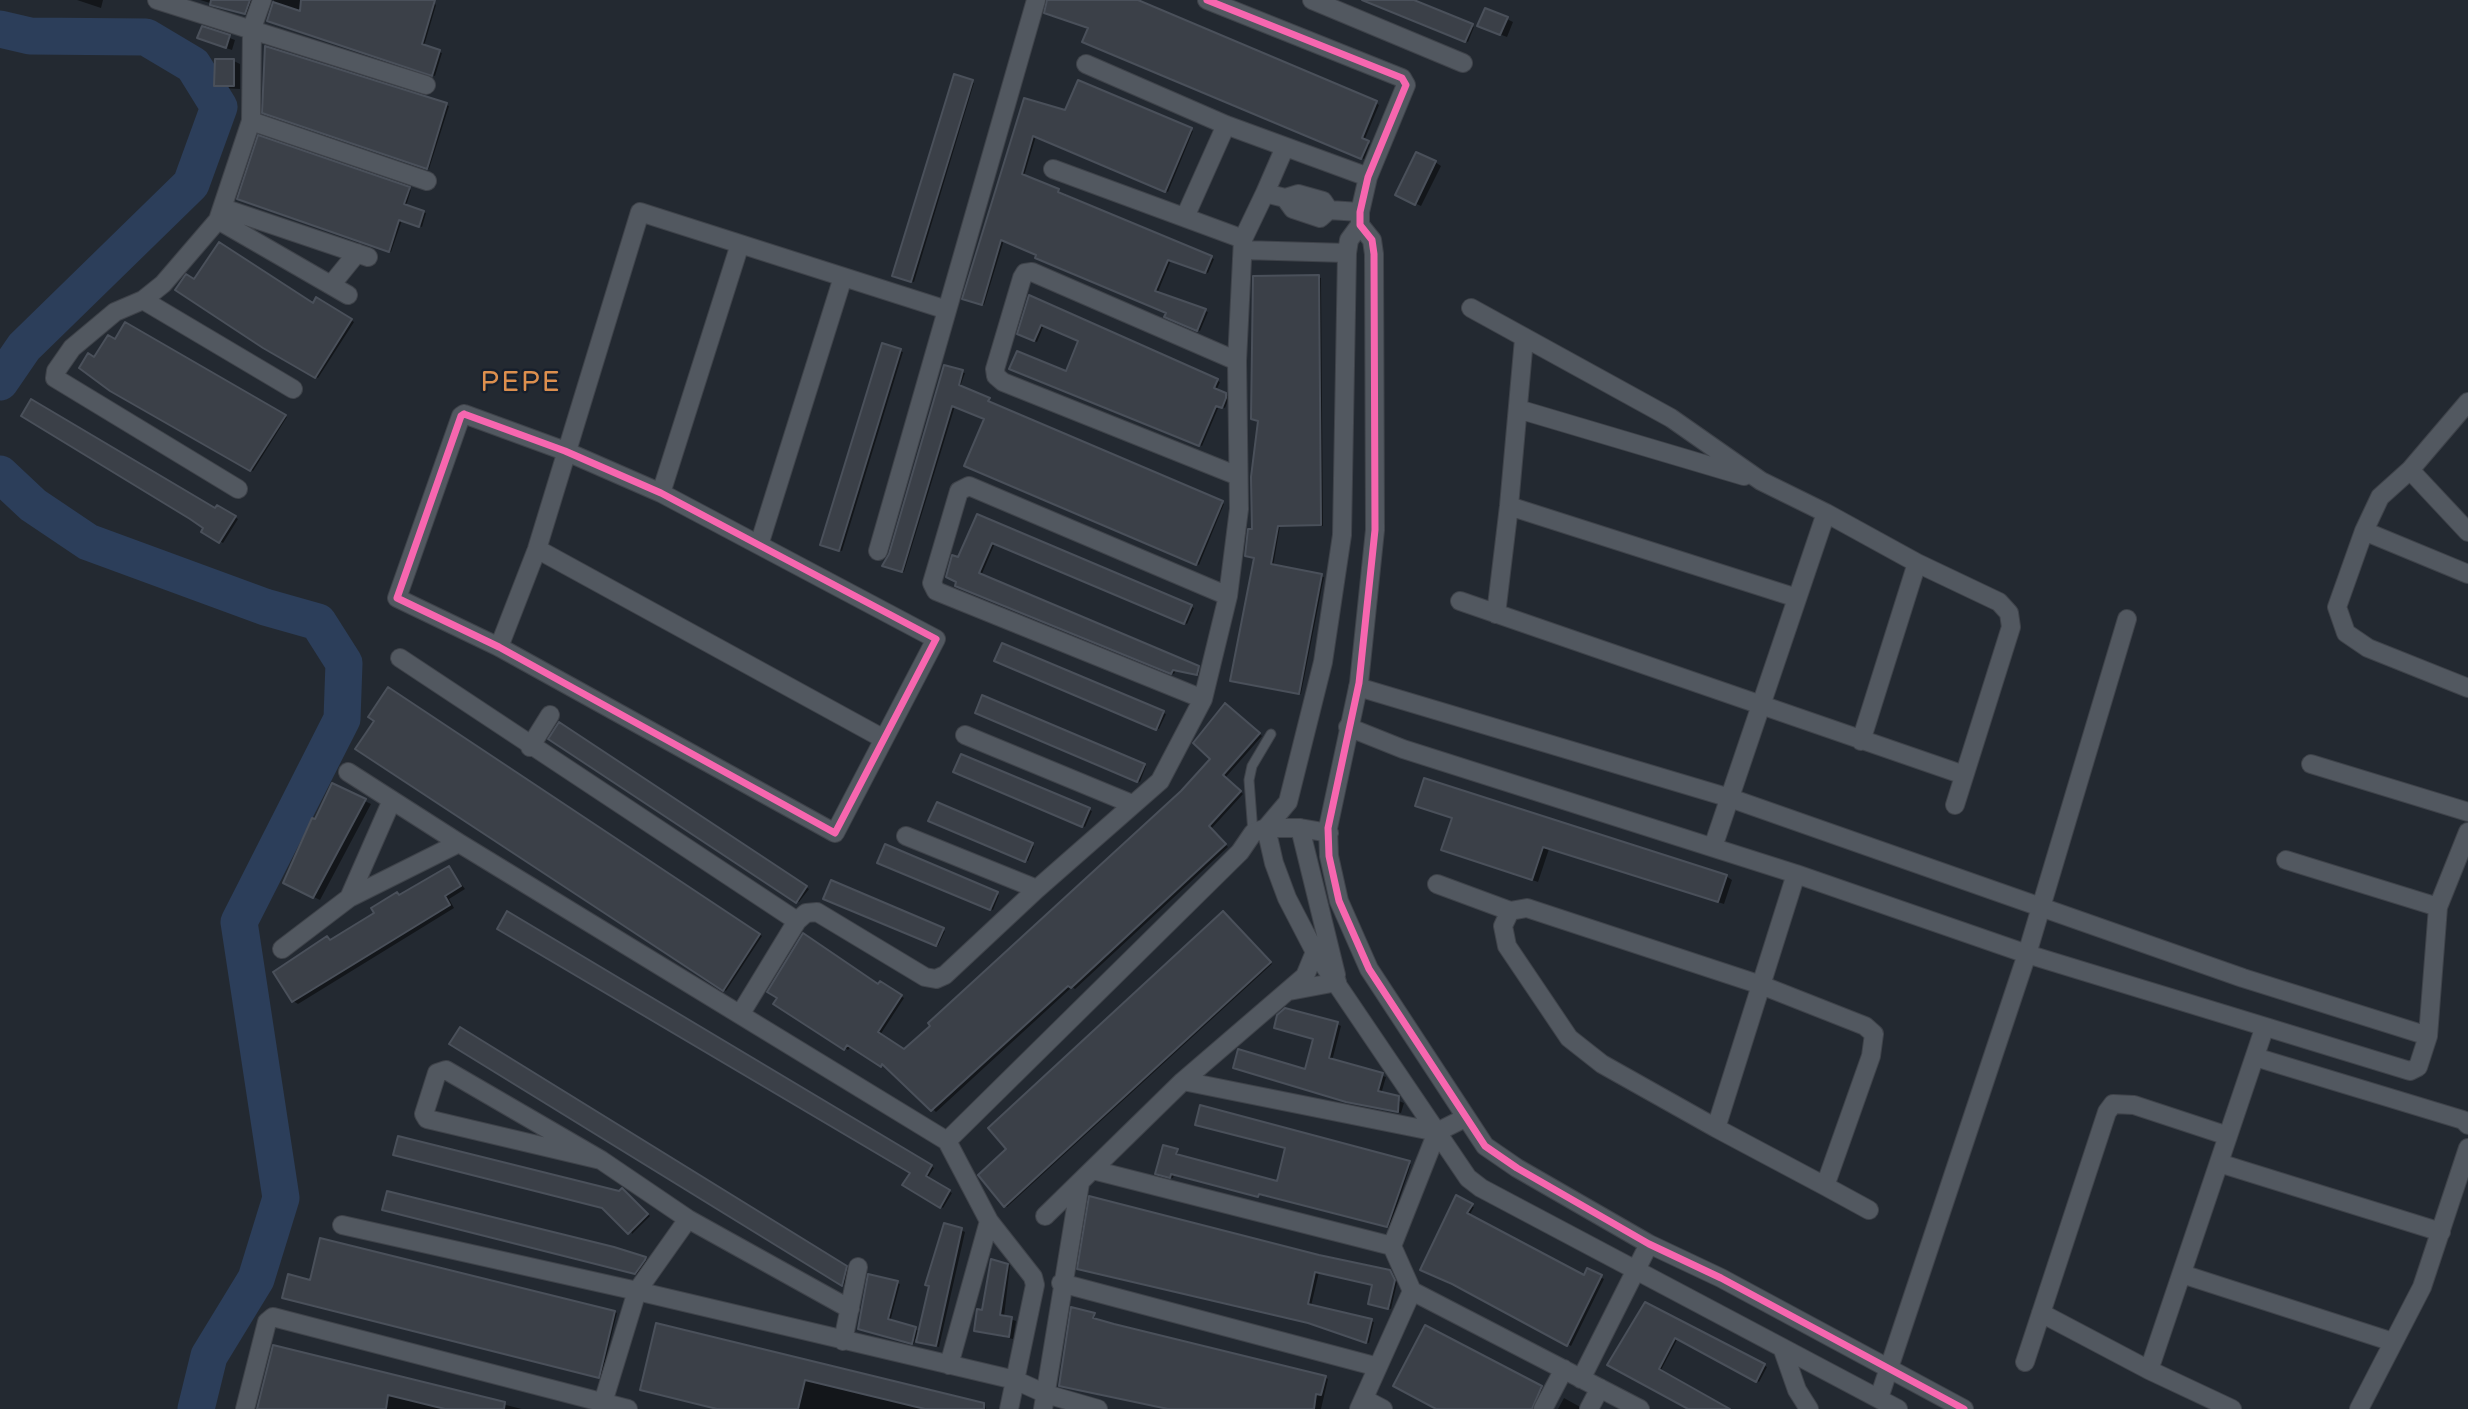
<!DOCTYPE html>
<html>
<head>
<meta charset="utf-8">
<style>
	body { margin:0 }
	canvas { display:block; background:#232931 }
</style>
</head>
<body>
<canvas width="2468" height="1409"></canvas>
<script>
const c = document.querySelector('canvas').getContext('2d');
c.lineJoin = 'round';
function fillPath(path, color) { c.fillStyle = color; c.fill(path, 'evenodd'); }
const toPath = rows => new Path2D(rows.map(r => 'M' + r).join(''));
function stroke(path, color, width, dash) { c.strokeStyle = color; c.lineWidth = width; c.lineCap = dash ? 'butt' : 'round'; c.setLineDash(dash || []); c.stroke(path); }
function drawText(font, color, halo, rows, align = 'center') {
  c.font = font + ' "Varela Round",sans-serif'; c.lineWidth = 5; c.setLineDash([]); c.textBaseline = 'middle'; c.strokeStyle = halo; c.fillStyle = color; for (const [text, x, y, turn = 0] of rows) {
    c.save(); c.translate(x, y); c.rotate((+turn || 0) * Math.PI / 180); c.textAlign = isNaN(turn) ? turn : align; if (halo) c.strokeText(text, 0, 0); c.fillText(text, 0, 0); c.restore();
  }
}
fillPath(toPath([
	[77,0,103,0,101,8],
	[200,0,253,0,247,14],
	[274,0,424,0,434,3,436,5,424,46,442,53,435,76,277,25,269,20],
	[1048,0,1133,0,1376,103,1379,105,1364,141,1370,144,1364,159,1086,43,1090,28],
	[1364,0,1409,0,1474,27,1468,42],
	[1507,19,1513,22,1507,37,1486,29],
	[203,28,235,40,232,50,205,41],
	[216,60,234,61,240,64,240,89,222,88,216,85],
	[972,82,974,83,914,282,896,277],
	[1079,83,1193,131,1168,192,1036,136,1024,176,1214,259,1208,273,1171,260,1157,294,1208,312,1200,331,1169,318,1168,313,1004,240,984,305,967,300,1025,100,1066,112],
	[446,105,449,106,429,169,267,114],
	[1435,162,1441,166,1421,206,1403,198],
	[409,189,411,190,406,206,426,213,422,227,402,220,391,252,241,200],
	[1318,277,1321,278,1323,526,1280,526,1273,567,1324,577,1301,694,1232,681,1256,558,1253,531],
	[194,281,313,305,317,300,354,322,318,378,256,342],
	[1030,297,1220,382,1216,391,1228,396,1228,400,1225,408,1219,406,1202,446,1014,370,1066,373,1080,340,1044,325,1037,342,1019,334],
	[126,324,287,417,253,471,134,403,115,341],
	[883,346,903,352,842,551,825,546],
	[945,367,965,373,960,387,989,400,990,404,1224,504,1199,565,966,465,986,418,955,406,904,572,887,567],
	[218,507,238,519,223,543,203,532],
	[978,516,1194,608,1187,624,995,543,981,576,1198,668,1200,675,1176,670,1174,674,959,587,959,560],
	[1003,645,1163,713,1166,714,1159,729,998,661],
	[389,689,762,936,726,991,358,748,376,721],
	[1229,707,1262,736,1225,778,1243,794,1211,829,1228,847,1075,989,1072,987,936,1112,886,1065,852,1045,848,1050,775,1004,878,986,880,983,904,998,880,1035,905,1051,1182,792,1213,758],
	[979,714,1144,765,1146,766,1140,782],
	[560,724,809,889,799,902,551,738],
	[962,756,1092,811,1085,827,955,771],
	[332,785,371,804,320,900,291,886],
	[937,805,1034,846,1028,861,931,820],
	[1453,818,1726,876,1732,880,1724,904,1549,849,1538,882,1443,849],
	[886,847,999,895,993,910,879,862],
	[449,868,465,889,449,899,454,908,298,1004,293,1001,327,938,332,941],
	[832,883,945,931,938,946,825,898],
	[507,914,934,1168,927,1179,952,1193,943,1208,905,1185,912,1172],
	[1226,915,1272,964,1007,1207,1005,1206,1009,1150],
	[1337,1024,1341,1026,1332,1061,1386,1077,1381,1094,1404,1103,1401,1113,1239,1069,1307,1071],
	[460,1029,848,1268,845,1286,648,1166],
	[1177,1151,1178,1157,1278,1183,1411,1164,1390,1227,1174,1174,1173,1178,1159,1175],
	[626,1192,650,1216,632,1234,619,1193],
	[1457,1198,1474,1207,1469,1216,1584,1277,1588,1270,1604,1279,1571,1346,1422,1270],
	[387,1210,645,1258,647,1260,638,1275],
	[961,1230,965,1232,939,1347,915,1339,914,1344,862,1330,897,1283,900,1284,890,1322,920,1331],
	[321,1240,615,1312,617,1313,601,1378,286,1299,311,1282],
	[1319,1257,1393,1274,1397,1283,1391,1309,1373,1305,1374,1285,1319,1272,1311,1306,1374,1322,1369,1343,1313,1324,1083,1270],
	[992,1261,1010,1265,1004,1317,1016,1321,1013,1339,976,1331,984,1312],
	[1646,1304,1767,1367,1759,1382,1678,1338,1660,1372,1728,1409,1692,1409,1610,1365],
	[1073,1309,1094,1314,1096,1320,1325,1377,1328,1379,1321,1409,1171,1409],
	[657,1325,985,1405,986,1409,719,1409],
	[1426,1327,1543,1389,1535,1405,1528,1401,1524,1409,1440,1409],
	[274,1348,522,1409,258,1409],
	[1564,1398,1582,1408,1582,1409,1558,1409]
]), '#0007');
stroke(toPath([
	[0,29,30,36,146,37,193,65,219,107,191,184,24,347,0,382],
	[0,474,33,505,88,542,265,607,318,622,344,663,342,719,239,922,281,1198,256,1279,209,1356,196,1409]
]), '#2c3e5a', 37);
const building = toPath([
	[211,0,250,0,245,14,210,5,211,0],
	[301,0,435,0,422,44,440,50,432,76,267,21,273,2,300,11,301,0],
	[1047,0,1138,0,1377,101,1362,138,1369,141,1361,159,1082,42,1088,28,1044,13,1047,0],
	[1362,0,1414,0,1473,24,1465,42,1362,0],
	[1485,8,1508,17,1500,35,1477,26,1485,8],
	[202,26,230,35,226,48,197,38,202,26],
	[265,46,447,103,427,169,262,113,265,46],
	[215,59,234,59,234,86,214,86,215,59],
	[954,74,973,80,911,282,892,276,954,74],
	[1078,80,1192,128,1165,192,1033,136,1022,174,1059,189,1058,192,1212,256,1205,273,1168,260,1155,291,1206,309,1197,331,1164,317,1166,313,1035,258,1036,255,1001,240,982,305,962,299,1024,98,1065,110,1078,80],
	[258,135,410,187,404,204,424,211,419,227,399,220,389,252,237,199,258,135],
	[1416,152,1436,161,1415,205,1395,195,1416,152],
	[219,242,313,303,316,297,352,319,315,378,263,348,175,290,186,274,194,279,219,242],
	[1319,275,1321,525,1278,526,1271,564,1322,574,1299,694,1230,681,1254,558,1245,556,1248,529,1252,529,1251,477,1258,421,1251,419,1253,276,1319,275],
	[1029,295,1218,379,1214,388,1226,393,1226,398,1222,408,1216,406,1199,446,1009,369,1017,351,1066,371,1078,341,1041,325,1034,341,1017,334,1029,295],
	[125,322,286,415,250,471,110,391,79,368,88,353,94,357,108,335,115,339,125,322],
	[882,343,901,349,839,551,820,545,882,343],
	[944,365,963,370,959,385,990,398,988,401,1223,501,1196,565,964,466,984,419,952,406,902,572,882,566,889,554,944,365],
	[31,399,215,508,217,505,236,516,219,543,201,532,203,528,190,519,21,416,31,399],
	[977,514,1192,605,1184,624,992,543,979,573,1199,666,1197,675,1173,670,1171,674,955,586,956,582,946,577,952,555,958,557,977,514],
	[1002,643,1164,711,1156,730,994,661,1002,643],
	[388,687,760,934,723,991,355,749,374,721,368,717,388,687],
	[982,695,1145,764,1137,782,975,713,982,695],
	[1225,703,1260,733,1223,775,1241,791,1209,826,1226,844,1071,988,1068,986,931,1111,882,1064,881,1067,847,1045,844,1050,773,1004,777,998,767,992,803,933,878,984,880,981,902,995,878,1032,904,1049,930,1026,928,1023,1181,791,1210,759,1193,743,1225,703],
	[559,722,807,886,796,903,548,739,559,722],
	[961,754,1090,808,1082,827,953,772,961,754],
	[1424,778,1727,875,1718,902,1543,847,1532,880,1441,850,1452,818,1415,806,1424,778],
	[332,783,366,799,313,898,283,883,312,818,315,819,332,783],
	[937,802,1033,843,1025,862,928,821,937,802],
	[885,844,998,892,990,910,877,863,885,844],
	[449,866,461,886,445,896,450,905,292,1002,273,972,327,936,330,940,374,913,371,908,397,892,399,895,449,866],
	[831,880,944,928,936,946,823,899,831,880],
	[507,911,932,1165,926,1176,950,1190,940,1208,902,1185,910,1173,497,929,507,911],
	[1223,911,1271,962,1004,1207,978,1175,1006,1149,988,1128,1223,911],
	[1285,1008,1338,1022,1329,1058,1383,1073,1378,1091,1399,1096,1398,1112,1346,1102,1233,1068,1238,1049,1305,1069,1313,1039,1274,1028,1277,1015,1285,1008],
	[460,1027,847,1266,842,1286,449,1044,460,1027],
	[1200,1105,1410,1161,1387,1227,1259,1194,1258,1197,1171,1174,1170,1178,1155,1174,1163,1145,1178,1149,1176,1154,1277,1181,1285,1148,1195,1125,1200,1105],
	[398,1136,619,1191,622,1188,648,1214,628,1234,602,1208,393,1155,398,1136],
	[387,1191,614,1247,646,1257,645,1260,635,1274,382,1210,387,1191],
	[1456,1195,1473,1204,1467,1213,1584,1275,1587,1268,1602,1275,1567,1346,1452,1284,1420,1270,1456,1195],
	[1089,1196,1319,1255,1390,1270,1395,1280,1388,1309,1368,1304,1372,1285,1315,1272,1308,1304,1372,1319,1366,1343,1308,1323,1077,1269,1089,1196],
	[944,1223,962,1228,936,1346,916,1342,929,1286,925,1285,944,1223],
	[320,1238,615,1311,599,1378,282,1298,288,1274,310,1280,320,1238],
	[991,1259,1008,1264,1000,1315,1012,1317,1009,1337,974,1331,977,1309,982,1310,991,1259],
	[868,1274,898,1281,888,1319,916,1327,912,1344,858,1329,868,1274],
	[1645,1302,1765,1364,1756,1382,1675,1338,1659,1369,1730,1409,1688,1409,1607,1365,1645,1302],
	[1071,1307,1095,1313,1093,1318,1114,1324,1326,1376,1321,1395,1316,1394,1314,1409,1168,1409,1059,1386,1071,1307],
	[656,1323,984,1403,984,1409,925,1409,805,1380,798,1409,717,1409,640,1390,656,1323],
	[1425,1325,1542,1386,1532,1409,1436,1409,1393,1386,1425,1325],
	[273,1345,505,1402,504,1409,445,1409,388,1395,386,1409,257,1409,273,1345]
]);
fillPath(building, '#3b4048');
stroke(building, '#4a505a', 2);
const lane = toPath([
	[1253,833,1249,780,1252,766,1271,734]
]);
const street = toPath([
	[157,0,426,85],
	[1207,0,1402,78,1406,85,1368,177,1360,212,1360,225,1372,240,1374,254,1375,530,1359,683,1328,828,1329,856,1339,901,1369,969,1485,1146,1517,1168,1649,1244,1721,1278,1964,1409],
	[1312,0,1463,63],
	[1086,64,1226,125,1368,177],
	[251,121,427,181],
	[1053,169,1243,239],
	[1265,193,1285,147],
	[1285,198,1293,209,1320,218,1329,210,1360,212],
	[223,208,368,257],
	[1185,217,1226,125],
	[218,220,348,295],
	[1243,250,1347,253],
	[331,285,357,253],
	[143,300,293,389],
	[1471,308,1671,418,1761,481,1826,513],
	[1237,361,1032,272,1025,273,1022,278,995,369,996,376,1003,382,1238,476],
	[2468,402,2410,470,2380,497,2364,531,2337,607,2346,633,2368,648,2468,688],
	[1518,409,1744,476],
	[464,414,565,451,661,493,936,639,835,833,499,647,397,598,461,416,464,414],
	[2410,470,2468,532],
	[238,489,55,378,56,371,72,348,115,312,143,300,163,284,218,220,251,121,252,28,262,0],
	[661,493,740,244],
	[1509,506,1797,598],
	[2364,531,2468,574],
	[759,545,843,277],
	[537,549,884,739],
	[878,551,1036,0],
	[1460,601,1964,775],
	[1496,614,1509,506,1524,339],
	[499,647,537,549,640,212,947,310],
	[400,658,797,921],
	[1358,687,1730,798,2243,978,2428,1036],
	[1203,699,936,591,932,583,959,491,969,486,1228,596],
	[1348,727,1403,749,1796,874,2027,954,2410,1071,2418,1067,2428,1036,2438,907,2468,832],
	[965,735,1132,804],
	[1861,741,1917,563],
	[530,747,550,715],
	[2311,764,2468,812],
	[348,772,459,843,947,1141,989,1221,1033,1277,1035,1285,1009,1409],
	[1266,828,1274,863,1287,898,1315,952,1468,1178,1481,1188,1898,1409],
	[1266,828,1288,802,1323,662,1342,535,1347,253,1349,240,1360,225],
	[1300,828,1336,975],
	[906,836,1037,889],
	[1713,847,1826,513,1917,563,1999,602,2009,613,2011,627,1955,805],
	[2286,860,2438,907],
	[1437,884,1510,911],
	[349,898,392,800],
	[282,949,349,898,459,843],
	[1289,991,1337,982],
	[741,1013,797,921,806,913,817,912,925,977,936,979,945,975,1037,889,1160,781,1203,699,1228,596,1239,509,1237,361,1243,239,1265,193,1285,198,1298,194,1323,201,1329,210],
	[2255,1057,2463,1120,2468,1125],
	[1183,1081,1437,1132,1465,1118],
	[1716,1128,1796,874],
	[947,1141,1240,852,1253,833,1266,828,1300,828,1329,833],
	[601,1160,427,1119,424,1114,437,1073,446,1070,601,1160,688,1219,850,1309],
	[2219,1163,2441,1232],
	[1093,1170,1392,1246],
	[1825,1186,1871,1056,1874,1034,1865,1026,1761,985,1527,908,1510,911,1503,926,1507,946,1569,1038,1602,1064,1716,1128,1825,1186,1869,1210],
	[1045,1216,1183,1081,1305,976,1315,952],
	[342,1225,637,1291,1015,1380,1046,1394,1098,1409],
	[2182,1274,2393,1342],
	[1061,1283,1378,1367],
	[1412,1291,1640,1409],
	[2041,1313,2149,1370,2232,1409],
	[843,1341,858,1267],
	[1783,1350,1797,1390,1809,1409],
	[2025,1362,2107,1112,2113,1104,2134,1105,2228,1136],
	[949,1365,989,1221],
	[2149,1370,2264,1029],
	[1581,1379,1649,1244],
	[1879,1398,2027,954,2127,619],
	[1364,1399,1383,1409],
	[245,1409,267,1322,273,1317,628,1409],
	[601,1409,637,1291,688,1219],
	[1043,1409,1080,1183],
	[1359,1409,1412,1291,1392,1246,1437,1132],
	[1543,1409,1564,1369],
	[1589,1409,1600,1388],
	[2359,1409,2422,1287,2468,1148]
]);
stroke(lane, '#3f434a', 11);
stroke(street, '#3f434a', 20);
stroke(lane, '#525860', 9);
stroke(street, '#525860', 18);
stroke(toPath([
	[1207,0,1402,78,1406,85,1368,177,1360,212,1360,225,1372,240,1374,254,1375,530,1359,683,1328,828,1329,856,1339,901,1369,969,1485,1146,1517,1168,1649,1244,1721,1278,1964,1409],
	[464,414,565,451,661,493,936,639,835,833,499,647,397,598,461,416,464,414]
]), '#f766af', 7);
c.letterSpacing = '2px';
drawText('28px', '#dc8f4e', '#171f2c', [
	["PEPE",521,384]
]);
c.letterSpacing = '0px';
</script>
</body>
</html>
